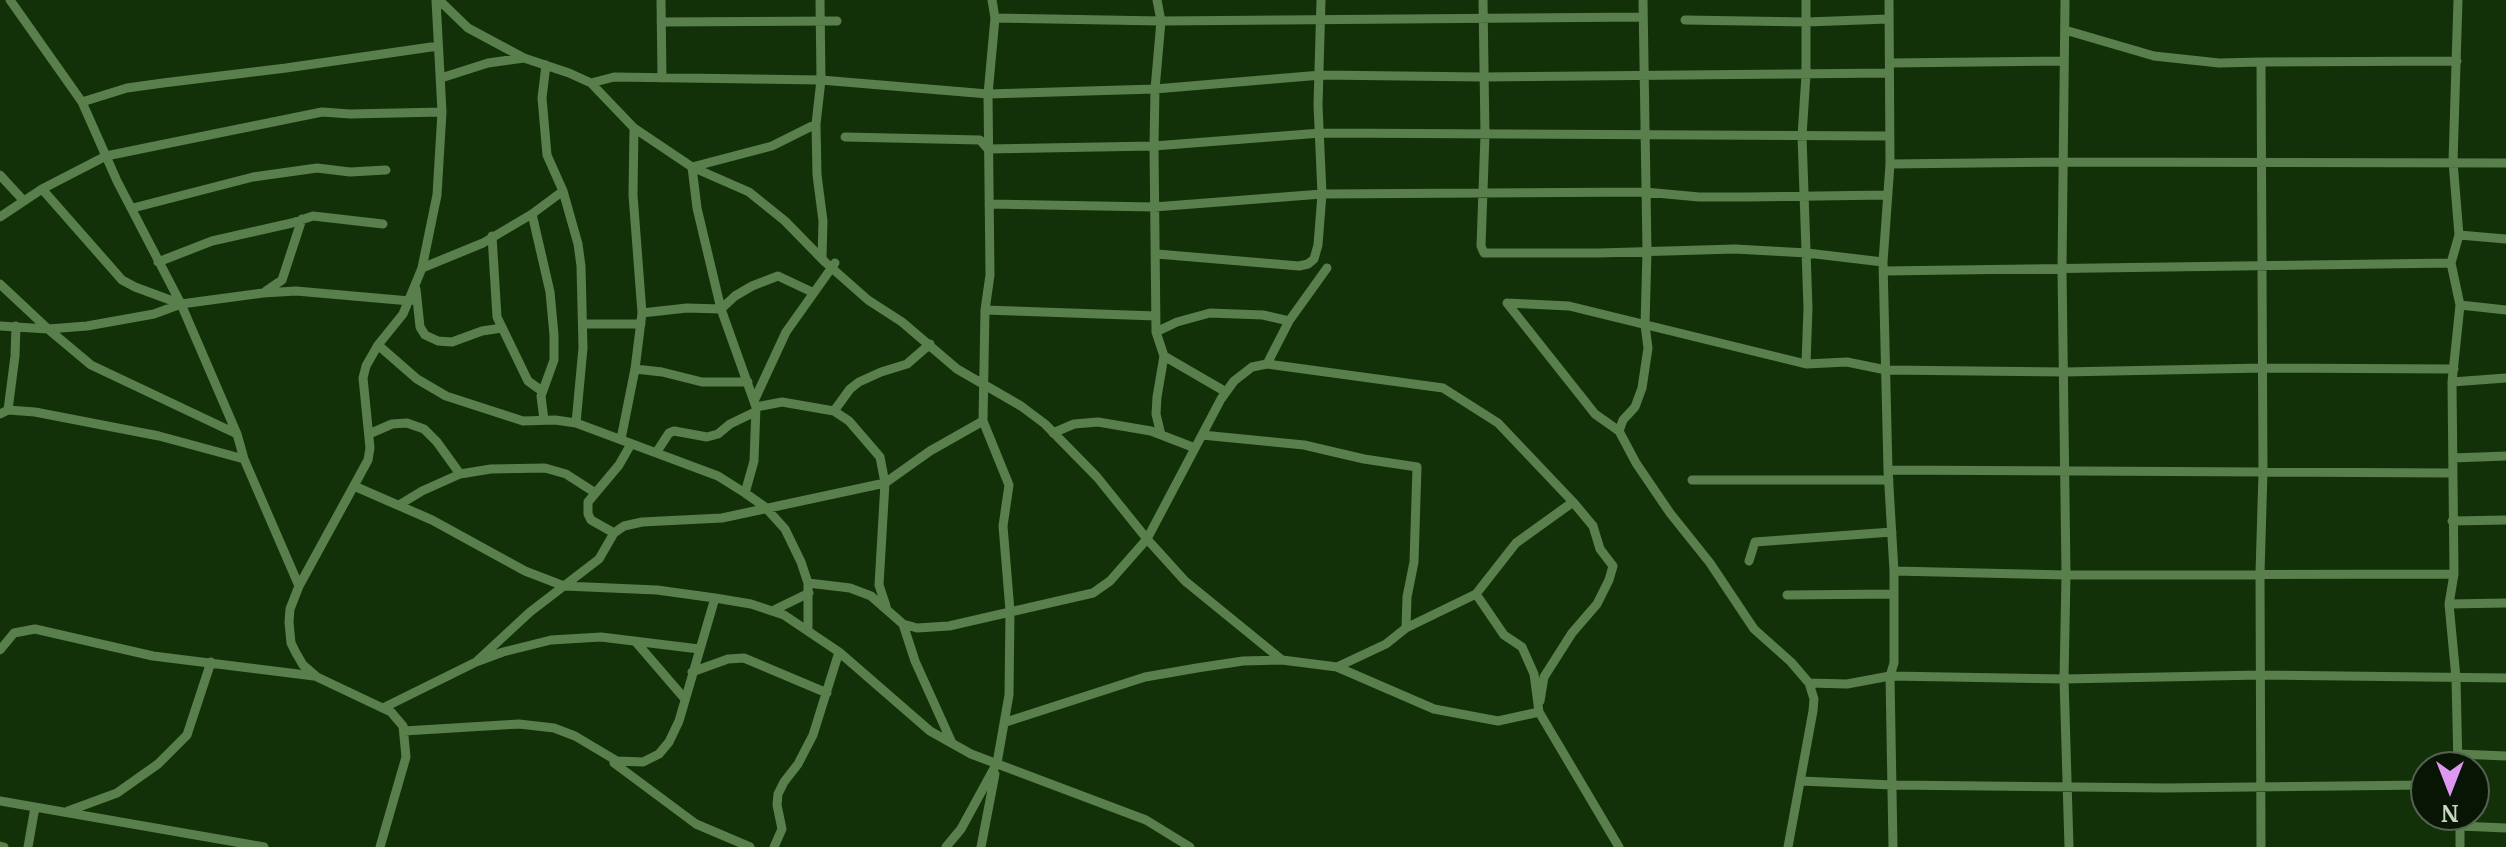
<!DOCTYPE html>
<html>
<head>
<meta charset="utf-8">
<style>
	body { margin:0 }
	#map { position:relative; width:2506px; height:847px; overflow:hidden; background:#133108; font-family:Merriweather,serif }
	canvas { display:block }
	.north { position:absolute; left:2410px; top:751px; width:80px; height:80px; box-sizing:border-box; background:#081505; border:2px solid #546350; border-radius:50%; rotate:180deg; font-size:22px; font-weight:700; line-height:32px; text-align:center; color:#c6d8c1 }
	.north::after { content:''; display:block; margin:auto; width:28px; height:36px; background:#de98f2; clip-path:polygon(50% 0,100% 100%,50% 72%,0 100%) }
</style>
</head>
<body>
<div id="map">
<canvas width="2506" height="847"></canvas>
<div class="north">N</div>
</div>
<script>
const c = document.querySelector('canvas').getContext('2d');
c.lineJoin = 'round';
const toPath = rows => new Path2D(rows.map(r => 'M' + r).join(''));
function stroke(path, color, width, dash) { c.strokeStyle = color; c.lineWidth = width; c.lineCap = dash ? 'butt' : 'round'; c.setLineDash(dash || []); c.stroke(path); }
stroke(toPath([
	[10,0,82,102,117,181,181,304,237,434,244,459,299,586,290,609,289,622,291,643,296,653,303,665,317,677,391,712,403,726,406,757,380,847],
	[439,0,468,28,524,58],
	[661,0,662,78],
	[820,0,821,80,816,124,817,175,823,221,822,258],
	[1157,0,1161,21,1155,89,1154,146,1156,332,1164,356,1226,392],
	[1483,0,1485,135,1481,246,1484,253,1599,253,1735,249,1807,253,1883,262],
	[1806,0,1806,75,1802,136,1808,308,1806,364],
	[1889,0,1890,164,1883,262,1888,470,1894,571,1894,663,1890,676,1893,847],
	[2065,0,2062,269,2066,575,2064,679,2069,847],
	[2458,0,2453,162,2459,235,2451,263,2460,305,2452,382,2454,574,2449,604,2456,678,2458,767],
	[995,18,1161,21,1642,17],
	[1685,20,1807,22,1888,19],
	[661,22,837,21],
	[2065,30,2154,56,2219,63,2261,62],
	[1891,63,2063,61],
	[546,65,542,98,547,155,563,191],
	[441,78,488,63,524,58,569,73,591,83,634,128,692,167,749,192,785,221,825,262,868,300,902,322,957,369,1021,406,1045,424,1097,477,1147,539,1185,581,1282,660],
	[591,83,614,77,821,80,988,94,1155,89,1321,75,1482,77,1889,73],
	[82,102,127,88,163,83,286,68,438,46],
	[845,137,980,140,988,149,1154,146,1321,133,1888,136],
	[1890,164,2064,162,2506,163],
	[0,175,23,200],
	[42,189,122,280,135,287,181,304],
	[989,204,1154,207,1322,194,1645,192,1699,197,1748,197,1888,195],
	[133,208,253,177,317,168,350,172,386,170],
	[532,214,550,292,554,335,554,360,541,396,544,420],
	[0,217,42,189,106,156,322,112,350,114,442,112],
	[2459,235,2506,239],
	[492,236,497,317,528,381,542,391],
	[1157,254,1299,266,1308,264,1314,259,1318,245,1322,194,1318,105,1321,0],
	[158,262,212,241,292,223,313,216,383,224],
	[422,268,483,243,532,214,563,191,578,244,581,266,583,348,576,423],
	[1885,271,2451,263],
	[0,284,48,329,91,365,237,434],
	[416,289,420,327,425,335,438,341,452,342,482,331,502,328],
	[266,291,282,280,302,219],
	[1507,303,1569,306,1806,364,1847,362,1886,370,2064,372,2263,368,2454,369],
	[1507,303,1595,414,1619,431,1636,463,1670,513,1710,563,1754,629,1791,662,1809,683,1814,699,1813,711,1788,847],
	[2460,305,2506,310],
	[985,310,1156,316],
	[642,313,687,308,721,309,735,296,752,286,778,276,812,292],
	[583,324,641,324],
	[0,326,48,329,87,326,154,314,181,304,263,293,296,291,410,301],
	[1156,332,1177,322,1210,313,1263,315,1289,321],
	[378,345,417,379,446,396,523,421,555,420,576,423,718,476,745,493,765,507,785,529,801,562,808,583,808,631],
	[1267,364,1289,321,1327,268],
	[635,369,662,372,702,382,748,382],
	[2452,382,2506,378],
	[754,401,786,332,835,263],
	[756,407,782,402,834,411,849,421,880,457,885,483,879,585,886,606],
	[8,410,15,356,16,326],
	[834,411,850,389,859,382,881,372,907,364,930,344],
	[0,414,8,410,35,412,159,436,244,459],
	[1619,431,1623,420,1635,407,1642,388,1648,348,1645,325,1647,251,1643,0],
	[1053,433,1074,424,1098,422,1151,431,1195,448],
	[369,434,392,424,407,423,424,429,437,442,460,474],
	[1161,435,1156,414,1157,397,1164,356],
	[1202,435,1304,445,1364,459,1417,467,1414,562,1407,597,1406,628],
	[621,439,635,369,642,313,633,195,634,128],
	[656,453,669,433,674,431,707,437,718,434,730,424,755,412],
	[2453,458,2506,456],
	[1888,470,2452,473],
	[1692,480,1889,480],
	[354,486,432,520,525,571,564,586,657,590,715,598,751,604,784,615,839,652,930,731,971,754,1146,820,1190,847],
	[745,493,754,461,756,407,721,309,697,208,692,167,772,146,816,124],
	[399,505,422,491,460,474,491,469,545,468,566,474,594,492],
	[2452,521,2506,520],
	[614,533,591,520,588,514,588,502,619,465,631,444],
	[1749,561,1755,542,1892,532],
	[1894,571,2066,575,2454,574],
	[808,583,850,588,871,596,903,624,917,628,949,626,1093,593,1110,581,1147,539,1221,399,1234,381,1252,367,1267,364,1443,388,1498,423,1573,502,1516,543,1476,594,1504,635,1522,647,1534,674,1539,712],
	[299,586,368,460,370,448,363,378,366,366,378,345,403,314,422,268,437,195,442,112,436,0],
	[1787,595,1894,594],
	[2449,604,2506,603],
	[772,611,809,593],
	[903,624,915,661,952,743],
	[635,641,685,699],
	[0,650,14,633,35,629,153,656,314,676],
	[476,662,530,612,599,559,614,533,624,526,642,522,722,518,885,483,930,451,983,421],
	[1337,667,1386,644,1406,628,1476,594],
	[692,672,728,659,744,658,827,693],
	[1809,683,1847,684,1890,676,2064,679,2261,675,2506,678],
	[1540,701,1544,677,1572,633,1597,604,1609,580,1613,566,1600,549,1593,526,1573,502],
	[383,708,476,662,503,652,551,640,601,637,699,649],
	[1006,722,1145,677,1197,668,1243,661,1282,660,1337,667,1434,709,1498,721,1539,712,1619,847],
	[404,731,519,724,554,728,575,736,617,761,643,762,659,754,669,742,679,721,715,598],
	[2458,754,2506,756],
	[614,763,696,824,750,847],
	[1801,781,1892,785,2166,788,2426,785],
	[0,801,264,847],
	[68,811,117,793,158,764,187,735,211,662],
	[2460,826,2506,828],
	[0,846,4,847],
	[28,847,35,807],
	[774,847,782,829,777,805,778,794,784,782,798,764,813,735,839,652],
	[946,847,961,829,997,763,1009,695,1010,611,1003,526,1009,485,983,421,985,310,990,275,988,94,995,18,992,0],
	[981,847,995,774],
	[2261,847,2260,573,2263,472,2261,62,2457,61],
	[2460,847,2460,815]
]), '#587f4c', 9);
</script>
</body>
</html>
